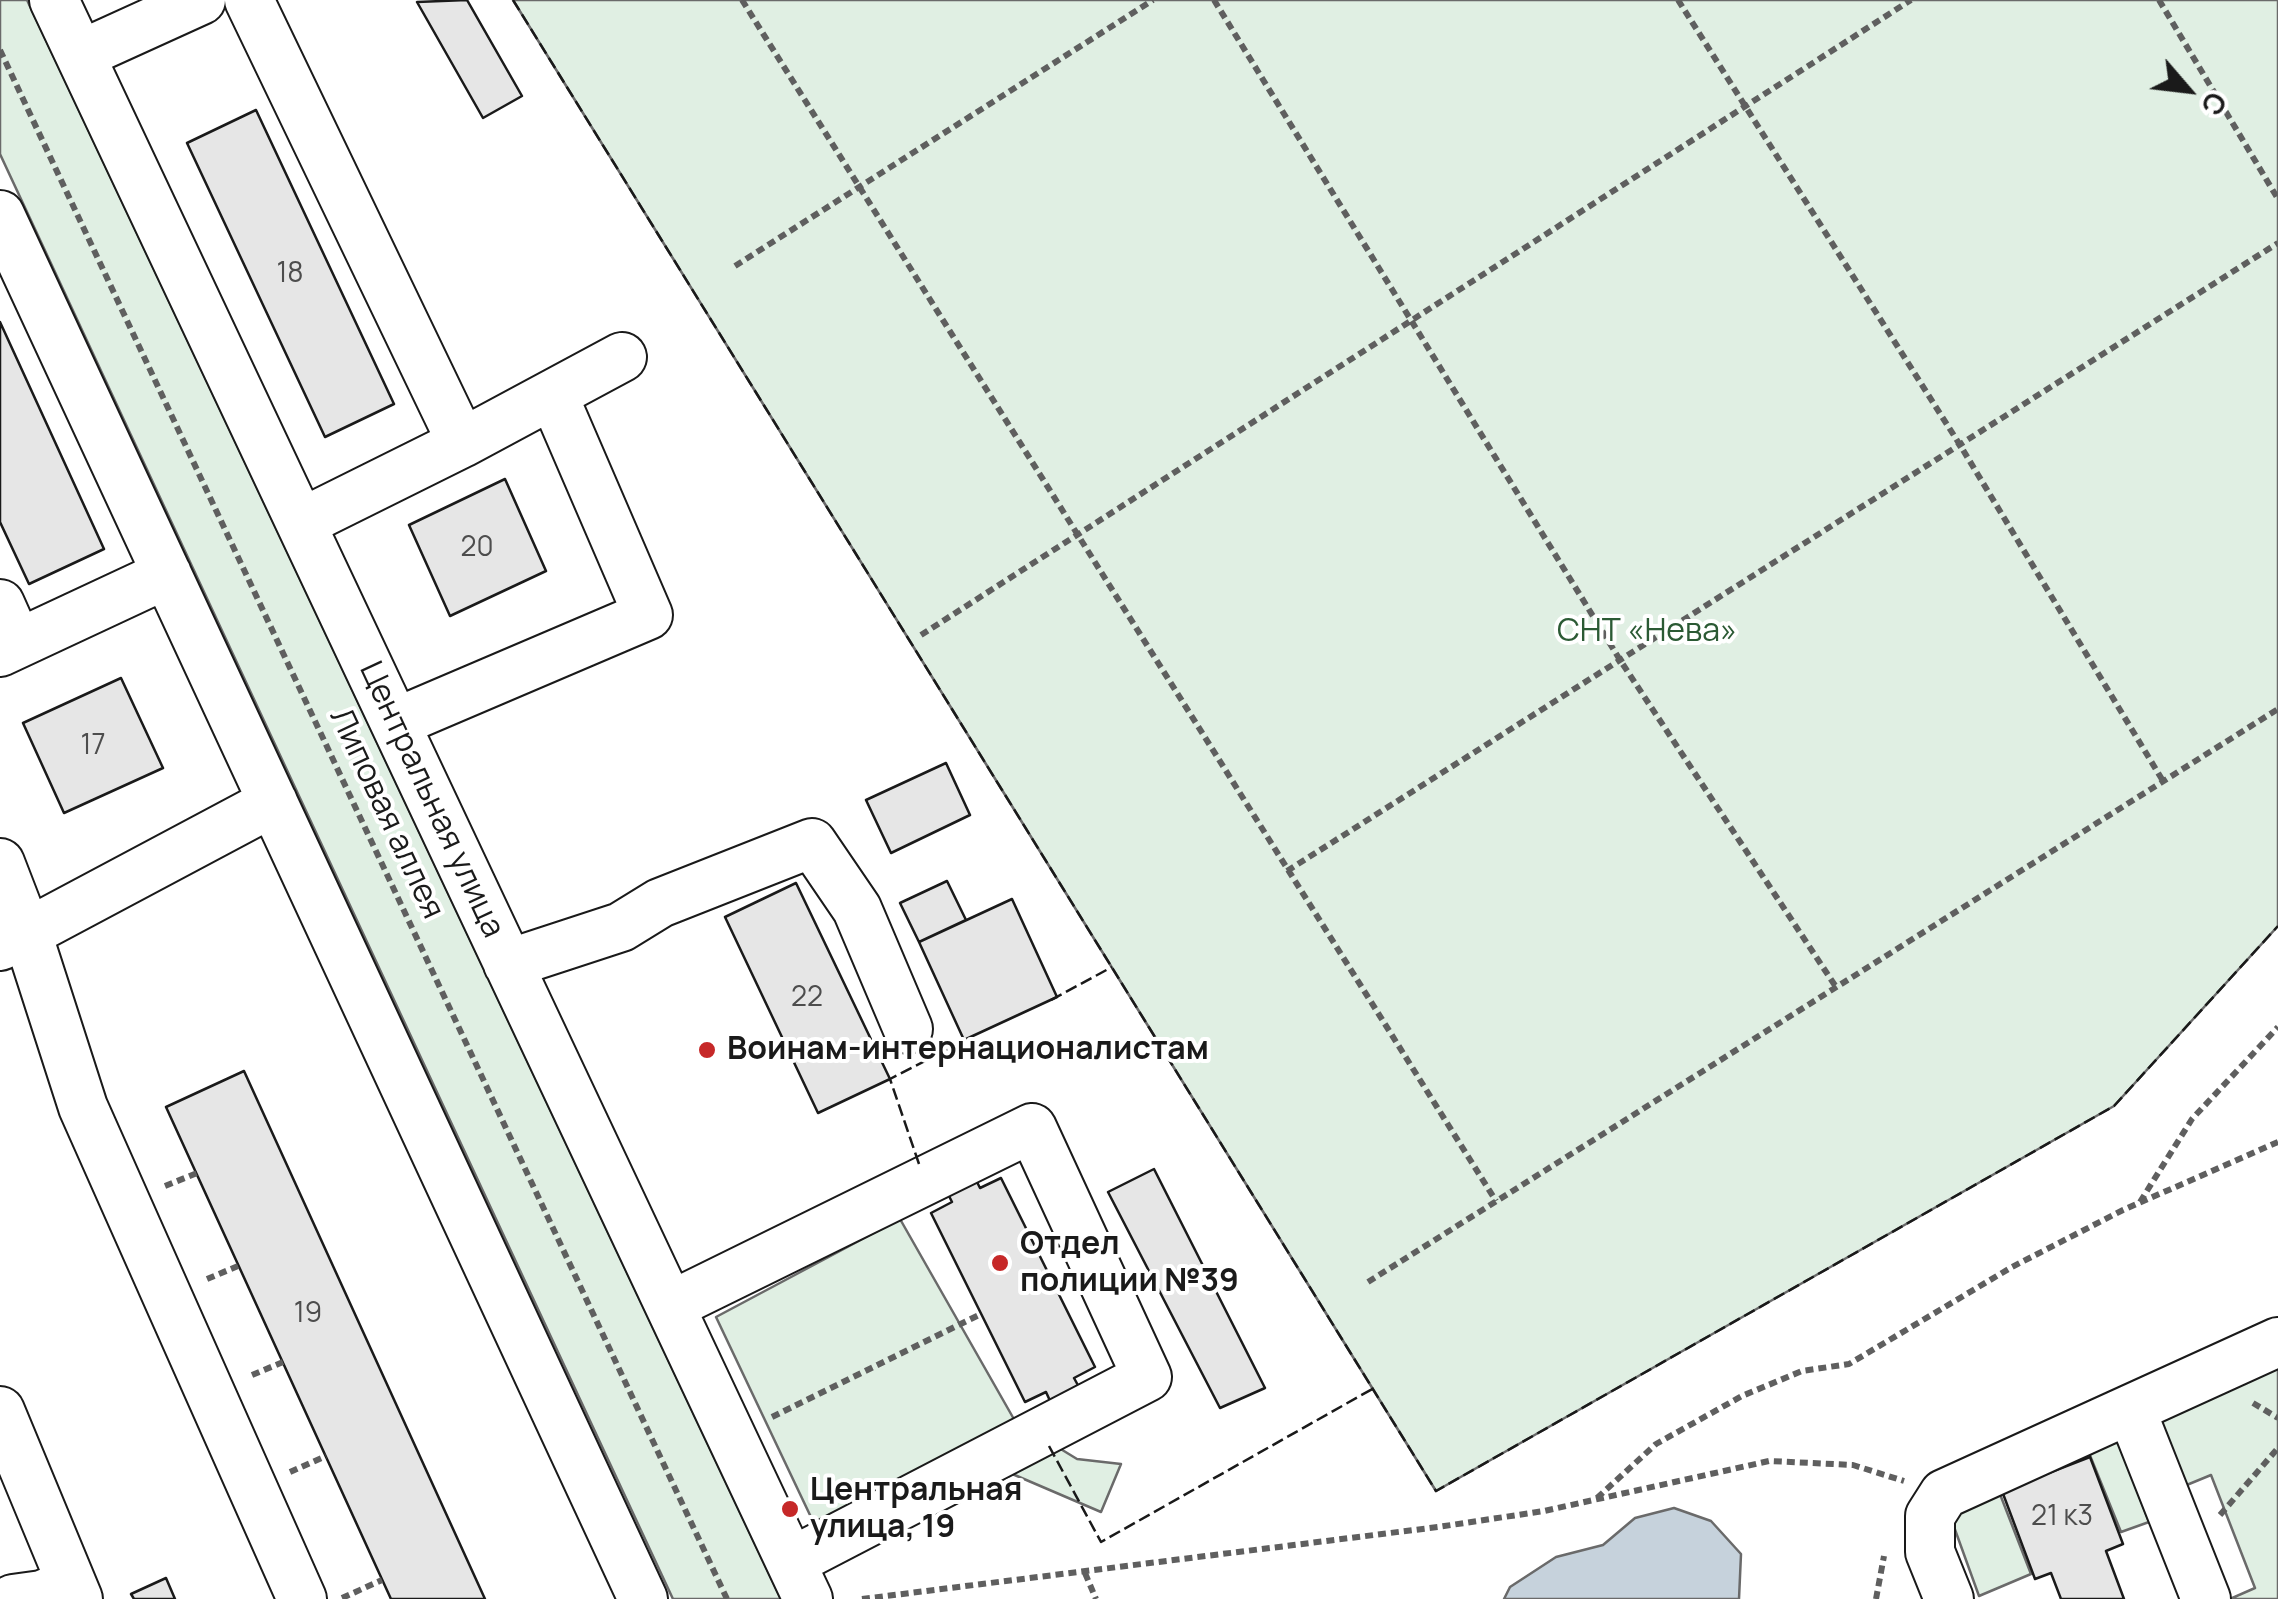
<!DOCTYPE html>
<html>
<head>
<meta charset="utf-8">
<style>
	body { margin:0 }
	#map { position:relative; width:2278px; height:1599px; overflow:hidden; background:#fff; font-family:Manrope,sans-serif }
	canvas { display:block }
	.north { position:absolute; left:2138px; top:40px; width:100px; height:100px; -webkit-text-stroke:8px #fff; paint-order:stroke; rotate:118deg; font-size:28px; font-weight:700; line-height:40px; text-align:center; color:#1a1a1a }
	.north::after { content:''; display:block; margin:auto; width:35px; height:45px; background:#1a1a1a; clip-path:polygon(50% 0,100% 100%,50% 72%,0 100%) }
</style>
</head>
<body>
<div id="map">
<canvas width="2278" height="1599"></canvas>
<div class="north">С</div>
</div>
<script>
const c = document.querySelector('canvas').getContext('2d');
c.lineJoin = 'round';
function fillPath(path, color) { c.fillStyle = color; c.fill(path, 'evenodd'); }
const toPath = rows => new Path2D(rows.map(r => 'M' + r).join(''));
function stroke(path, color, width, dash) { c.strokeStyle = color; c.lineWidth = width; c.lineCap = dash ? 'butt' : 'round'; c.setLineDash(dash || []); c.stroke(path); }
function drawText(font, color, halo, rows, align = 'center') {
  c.font = font + ' Manrope,sans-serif'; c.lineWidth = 8; c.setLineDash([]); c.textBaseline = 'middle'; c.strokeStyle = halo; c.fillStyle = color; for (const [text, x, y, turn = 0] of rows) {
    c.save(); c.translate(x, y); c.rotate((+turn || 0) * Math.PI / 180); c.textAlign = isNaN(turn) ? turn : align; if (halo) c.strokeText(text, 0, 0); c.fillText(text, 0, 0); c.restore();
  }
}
const green = toPath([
	[0,0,27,0,781,1599,673,1599,0,154,0,0],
	[513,0,2278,0,2278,926,2114,1106,1436,1491,513,0],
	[900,1219,1015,1421,1077,1459,1121,1464,1101,1512,961,1452,819,1534,716,1317,900,1219],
	[2278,1360,2278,1599,2230,1599,2255,1588,2211,1475,2177,1489,2156,1418,2278,1360],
	[2101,1430,2118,1440,2149,1522,2121,1532,2089,1453,1998,1489,2031,1574,1979,1596,1949,1513,1959,1489,1969,1481,2101,1430]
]);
fillPath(green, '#e0efe3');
stroke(green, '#6a6a6a', 2.5);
const water = toPath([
	[1674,1508,1711,1521,1741,1554,1739,1599,1504,1599,1510,1587,1556,1557,1603,1545,1635,1518,1674,1508]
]);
fillPath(water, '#c6d2dc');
stroke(water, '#6a6a6a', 2.5);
const building = toPath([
	[467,0,522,96,483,118,417,2,467,0],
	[256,110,394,404,325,437,187,143,256,110],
	[0,322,104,549,29,584,0,522,0,322],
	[505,479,546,571,450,616,409,525,505,479],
	[121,678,163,768,64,813,23,723,121,678],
	[946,763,970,815,891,853,866,800,946,763],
	[947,881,966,920,919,942,900,903,947,881],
	[796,883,890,1079,818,1113,725,917,796,883],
	[1012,899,1057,997,964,1040,919,942,1012,899],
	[244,1071,485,1599,391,1599,166,1107,244,1071],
	[1154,1169,1265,1388,1220,1408,1108,1192,1154,1169],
	[973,1174,980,1188,1001,1178,1095,1367,1074,1378,1080,1389,1051,1403,1046,1392,1025,1402,931,1213,952,1202,945,1188,973,1174],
	[2090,1457,2123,1544,2106,1551,2124,1599,2061,1599,2051,1573,2035,1579,2002,1491,2090,1457],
	[166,1578,175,1599,134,1599,131,1594,166,1578]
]);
fillPath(building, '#e6e6e6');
stroke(building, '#1a1a1a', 2.5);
const minor = toPath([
	[54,0,808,1599],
	[249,0,462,443,301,523],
	[80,55,201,0],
	[0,215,643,1599],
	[462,443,622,357],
	[0,604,17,642],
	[0,652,167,574],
	[395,723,648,615,553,395],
	[0,863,27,933,273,802],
	[0,946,27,933,83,1107,302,1599],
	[508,964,621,927,660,903,812,843,857,909,908,1029],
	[670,1306,1032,1128,1147,1377,791,1562],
	[2131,1410,2206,1599],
	[0,1411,78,1599],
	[13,1599,42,1595,71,1583],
	[1949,1599,1930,1552,1930,1516,1944,1494,2278,1342]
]);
stroke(minor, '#1a1a1a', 52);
stroke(toPath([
	[742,0,1496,1201],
	[1214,0,1620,660,1836,987],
	[1678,0,1960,445,2163,781],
	[2159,0,2278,199],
	[0,50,727,1599],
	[735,266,1153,0],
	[921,635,1911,0],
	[1287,871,2278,243],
	[165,1186,197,1173],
	[2140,1202,2192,1119,2278,1027],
	[207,1279,238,1266],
	[1368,1282,2278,709],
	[252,1375,283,1362],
	[2253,1403,2278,1418],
	[772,1417,981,1314],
	[290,1472,326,1456],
	[1597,1498,1656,1444,1742,1396,1802,1371,1849,1364,2012,1267,2123,1210,2278,1142],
	[2220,1515,2278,1448],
	[1085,1573,1096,1599],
	[342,1598,382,1580],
	[862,1599,1438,1527,1544,1511,1769,1461,1853,1465,1904,1481],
	[1876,1599,1884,1556]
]), '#5f5f5f', 6, [8, 5]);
stroke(minor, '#fff', 48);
stroke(toPath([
	[513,0,1436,1491,2114,1106,2278,926],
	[1051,1000,1112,967],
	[919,1164,890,1079,970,1038],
	[1049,1446,1101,1542,1374,1388]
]), '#1a1a1a', 2.5, [12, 5]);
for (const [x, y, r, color] of [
	[707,1050,10,"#c62828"],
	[1000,1263,10,"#c62828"],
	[790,1509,10,"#c62828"]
]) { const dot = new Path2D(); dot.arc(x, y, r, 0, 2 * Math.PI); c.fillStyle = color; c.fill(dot); stroke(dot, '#fff', 4); }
drawText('28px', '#4d4d4d', null, [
	["18",290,274],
	["20",477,548],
	["17",93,746],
	["22",807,998],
	["19",308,1314],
	["21 к3",2062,1517]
]);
drawText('32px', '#2b5a34', '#fff', [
	["СНТ «Нева»",1647,632]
]);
drawText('32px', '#1a1a1a', '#fff', [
	["Центральная улица",431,800,65],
	["Липовая аллея",386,814,65]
]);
drawText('bold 32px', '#1a1a1a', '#fff', [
	["Воинам-интернационалистам",727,1050],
	["Отдел",1020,1245],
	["полиции №39",1020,1282],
	["Центральная",810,1491],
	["улица, 19",810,1528]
], 'left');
</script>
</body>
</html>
